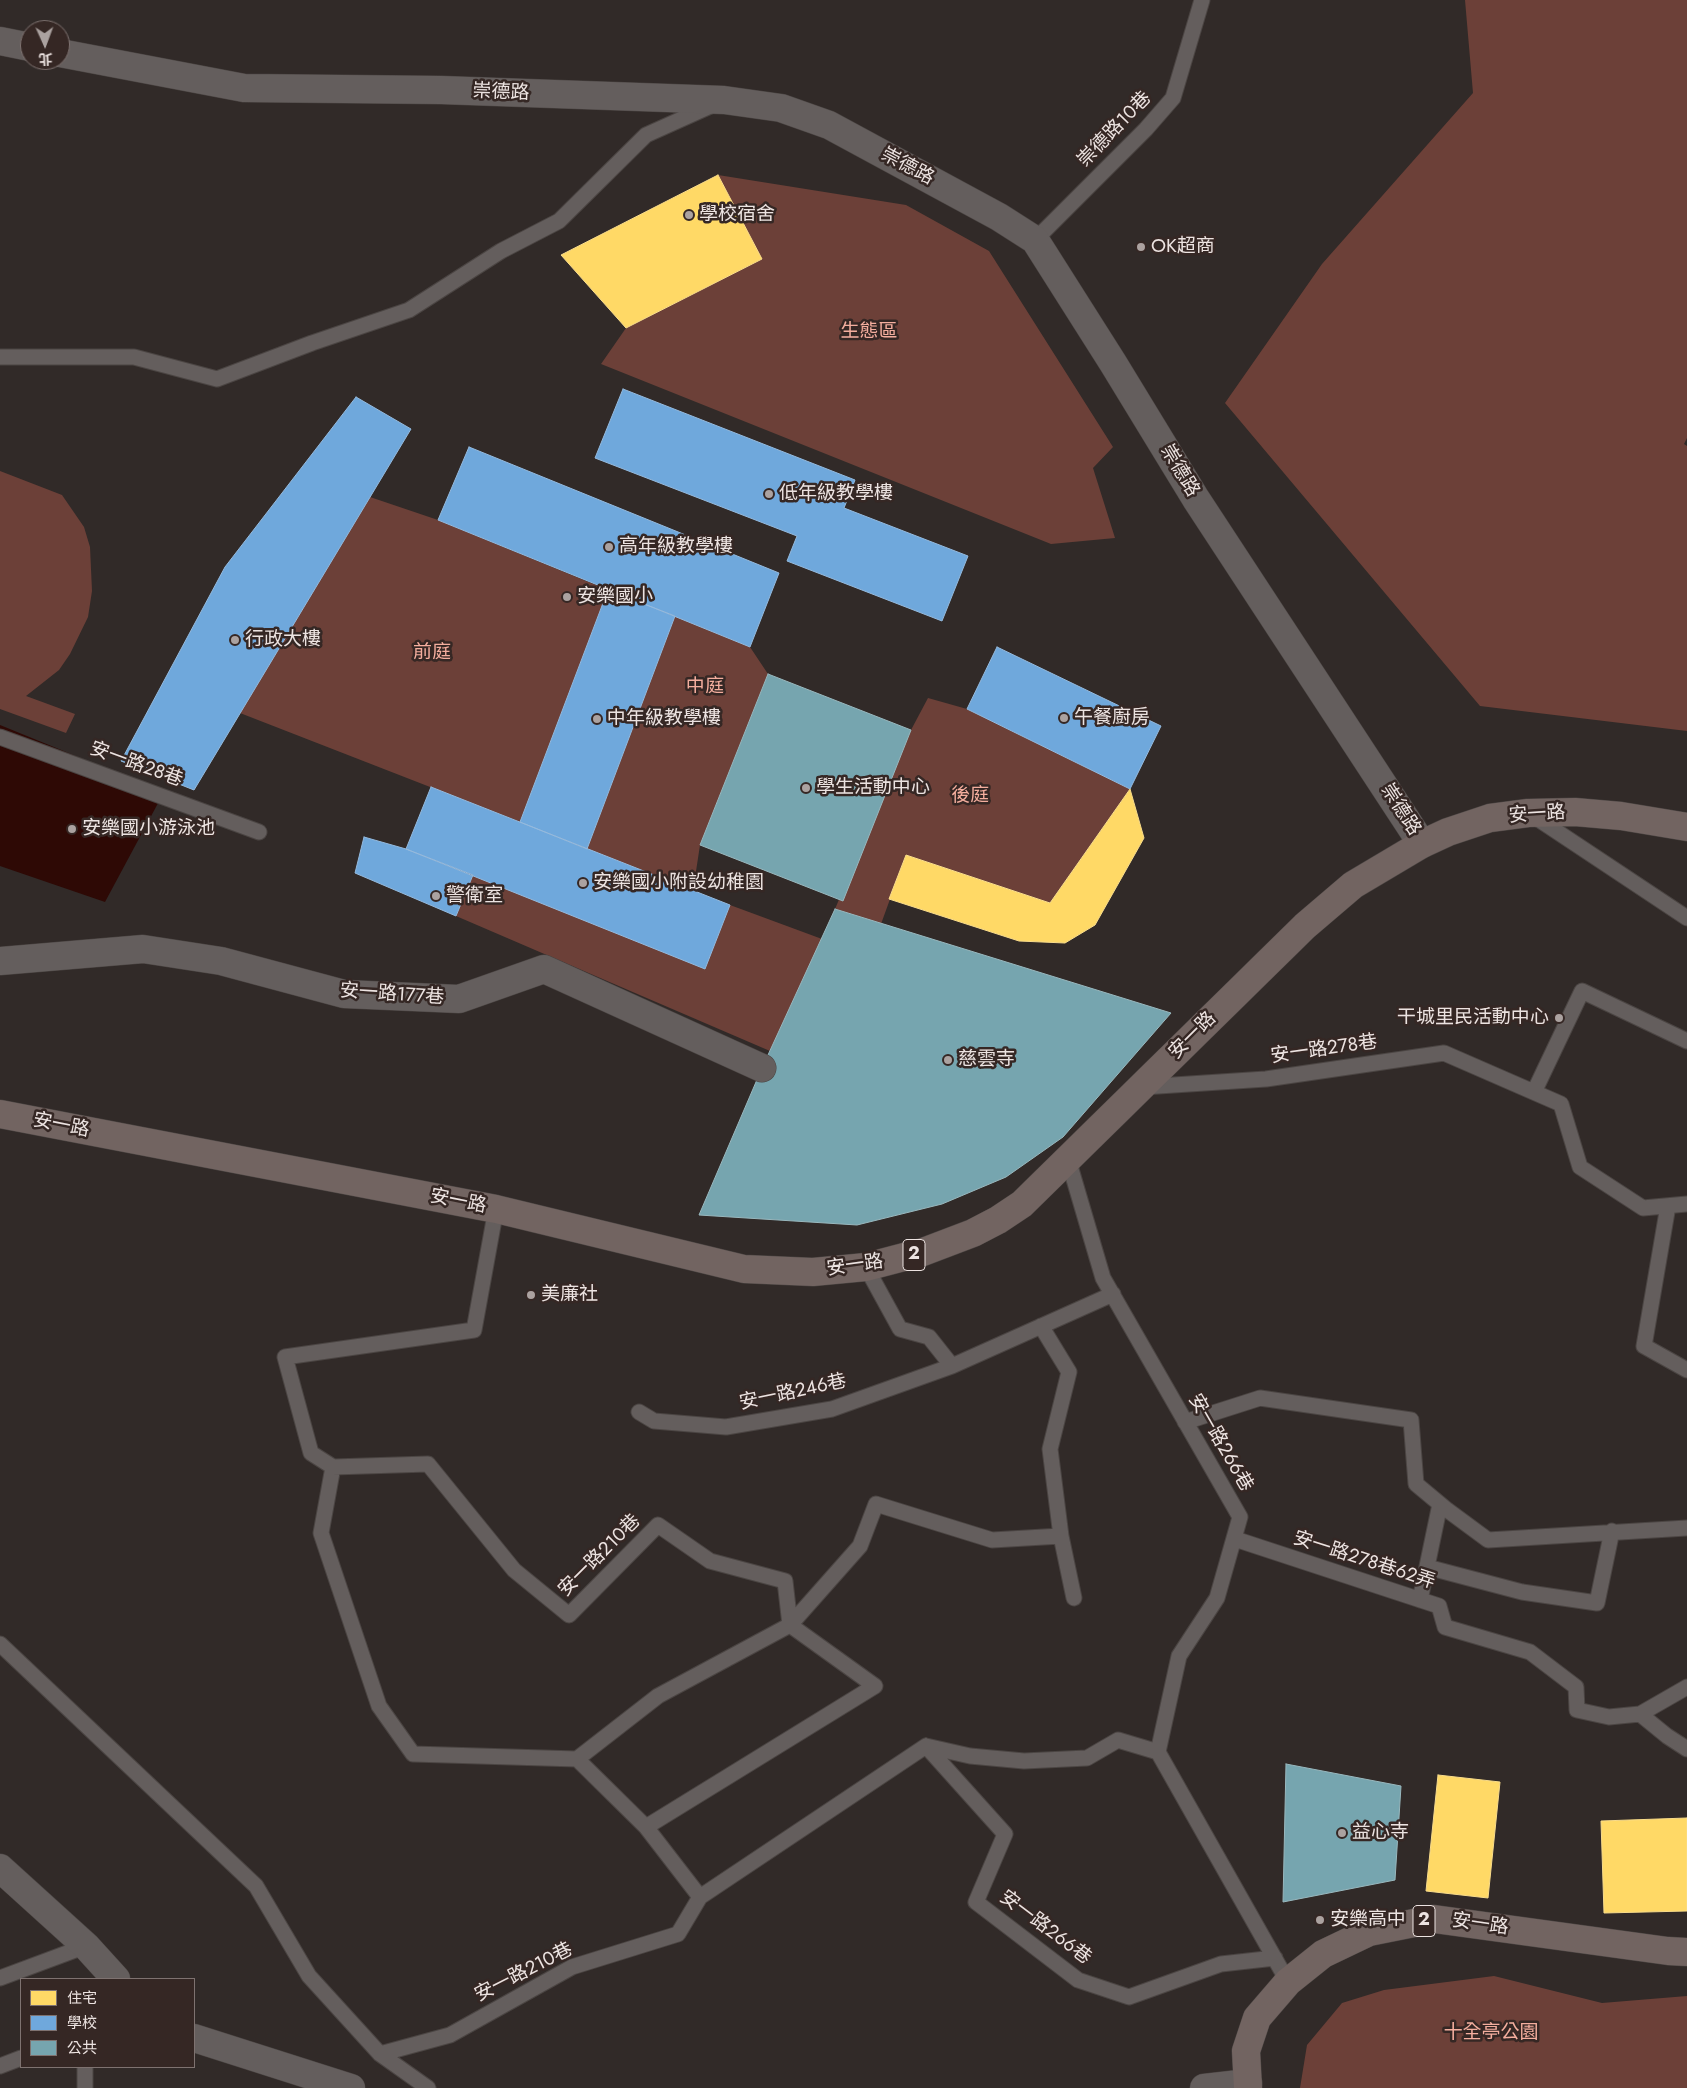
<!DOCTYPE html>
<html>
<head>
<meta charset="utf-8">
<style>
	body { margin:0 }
	#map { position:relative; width:1687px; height:2088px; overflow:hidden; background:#312a28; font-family:Jost,"Noto Sans TC",sans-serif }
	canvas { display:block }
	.legend { position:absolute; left:20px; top:1978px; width:175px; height:90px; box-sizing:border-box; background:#352724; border:1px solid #7e7270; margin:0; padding:6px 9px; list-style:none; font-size:15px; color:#ece3e1 }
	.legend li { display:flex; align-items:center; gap:10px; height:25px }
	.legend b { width:25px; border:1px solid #7e7270 }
	.north { position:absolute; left:20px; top:20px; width:50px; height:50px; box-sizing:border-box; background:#352724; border:1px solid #7e7270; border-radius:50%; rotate:178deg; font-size:14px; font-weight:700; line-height:20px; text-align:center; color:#ece3e1 }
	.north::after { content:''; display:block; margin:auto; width:18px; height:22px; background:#aba2a0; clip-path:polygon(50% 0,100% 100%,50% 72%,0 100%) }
</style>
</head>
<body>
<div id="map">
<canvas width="1687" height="2088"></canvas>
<ul class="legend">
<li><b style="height:14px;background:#ffd966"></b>住宅</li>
<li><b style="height:14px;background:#6fa8dc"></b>學校</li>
<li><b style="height:14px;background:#76a5af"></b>公共</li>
</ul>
<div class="north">北</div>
</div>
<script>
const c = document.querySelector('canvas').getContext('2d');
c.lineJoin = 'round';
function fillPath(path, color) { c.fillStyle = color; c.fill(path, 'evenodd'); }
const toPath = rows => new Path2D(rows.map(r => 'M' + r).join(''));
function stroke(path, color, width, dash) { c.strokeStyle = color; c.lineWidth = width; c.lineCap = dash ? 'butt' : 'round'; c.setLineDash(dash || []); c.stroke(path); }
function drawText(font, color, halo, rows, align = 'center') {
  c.font = font + ' Jost,"Noto Sans TC",sans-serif'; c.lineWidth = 5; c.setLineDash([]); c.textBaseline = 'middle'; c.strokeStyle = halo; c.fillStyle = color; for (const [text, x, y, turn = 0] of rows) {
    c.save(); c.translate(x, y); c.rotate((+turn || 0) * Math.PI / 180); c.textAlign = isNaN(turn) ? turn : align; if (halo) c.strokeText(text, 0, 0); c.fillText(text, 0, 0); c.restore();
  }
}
fillPath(toPath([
	[1465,0,1687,0,1687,438,1684,444,1687,446,1687,731,1480,706,1225,403,1322,264,1473,93],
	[718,175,906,205,989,251,1113,447,1093,468,1115,538,1051,544,601,364,626,328,761,259],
	[0,471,62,495,84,527,90,547,92,591,88,617,70,654,59,670,26,696,75,714,66,733,0,709],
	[370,497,438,520,608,590,520,822,240,713],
	[675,616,750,647,768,674,700,845,693,891,587,849],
	[928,698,967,709,1130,789,1050,903,906,855,881,924,835,909,911,730],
	[473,875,705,968,730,905,822,939,770,1051,456,916],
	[1494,1976,1602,2003,1687,1996,1687,2088,1300,2088,1307,2045,1342,2003,1384,1990]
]), '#6c4038');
fillPath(toPath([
	[0,725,164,792,105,902,0,866]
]), '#2e0905');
const homes = toPath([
	[718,175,762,259,626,328,561,255,718,175],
	[1130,789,1144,838,1095,925,1065,943,1019,941,889,899,906,855,1050,903,1130,789],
	[1438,1775,1500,1782,1488,1898,1426,1891,1438,1775],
	[1687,1818,1687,1911,1604,1913,1601,1821,1687,1818]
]);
fillPath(homes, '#ffd966');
stroke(homes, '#f9dc8b', 1);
const schools = toPath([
	[623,389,855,480,844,508,968,556,942,621,787,561,797,536,595,458,623,389],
	[356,397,411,429,194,790,121,761,225,567,356,397],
	[469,447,779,573,750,647,438,520,469,447],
	[608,590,675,616,587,849,520,822,608,590],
	[997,647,1161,726,1130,789,967,709,997,647],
	[431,787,730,905,705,969,406,849,431,787],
	[364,837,406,849,473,875,456,916,355,873,364,837]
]);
fillPath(schools, '#6fa8dc');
stroke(schools, '#94bade', 1);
const public = toPath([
	[768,674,911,730,843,901,700,845,768,674],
	[835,909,1171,1013,1063,1137,1006,1177,942,1204,857,1225,699,1215,762,1068,835,909],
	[1286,1764,1401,1786,1395,1880,1283,1902,1286,1764]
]);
fillPath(public, '#76a5af');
stroke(public, '#99b8be', 1);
const service = toPath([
	[1035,240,1146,129,1173,98,1202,0],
	[0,357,134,357,217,379,312,343,409,310,501,251,559,221,646,135,715,104],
	[0,737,259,832],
	[1532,815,1687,918],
	[1143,1087,1266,1079,1444,1053,1561,1104,1580,1167,1643,1208,1687,1204],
	[1534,1092,1582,991,1687,1041],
	[1068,1159,1103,1278,1240,1517,1217,1598,1179,1656,1158,1752,1288,1982],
	[1668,1206,1644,1346,1687,1370],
	[866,1267,900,1329,929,1337,952,1366,1113,1294],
	[1041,1326,1069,1372,1050,1449,1061,1536,1074,1598],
	[639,1412,654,1421,726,1427,832,1409,952,1366],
	[1185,1422,1260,1398,1411,1420,1416,1484,1446,1509,1488,1540,1687,1528],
	[333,1467,428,1464,514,1570,569,1615,658,1525,710,1561,785,1581,790,1625,875,1686,646,1827],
	[1235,1539,1439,1606,1445,1627,1530,1652,1576,1687,1577,1710,1609,1717,1640,1714,1667,1736,1687,1749],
	[1427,1567,1522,1592,1597,1603,1612,1531],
	[1420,1600,1440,1504],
	[0,1644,256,1886,309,1976,380,2054,428,2088],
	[1640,1714,1687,1687],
	[926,1746,1005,1834,976,1902,1078,1980,1129,1997,1221,1964,1275,1958],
	[926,1746,970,1756,1024,1761,1087,1758,1118,1740,1158,1752],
	[577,1759,658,1696,790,1625,860,1546,876,1504,992,1540,1061,1536],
	[700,1897,926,1746],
	[0,1978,86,1946],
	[380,2054,450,2035,572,1967,678,1934,700,1897,646,1827,577,1759,413,1754,379,1706,321,1533,333,1467,311,1453,285,1357,474,1330,496,1209],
	[0,2066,21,2058],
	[85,2067,85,2088]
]);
const minor = toPath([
	[0,41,30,47],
	[60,53,244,88,441,90,724,100,781,108,829,125,999,217,1035,240,1113,363,1196,499,1422,844],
	[0,961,143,949,221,961,344,994,459,999,544,969,762,1068],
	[0,1868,86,1946,116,1979],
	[194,2038,351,2088],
	[1204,2088,1248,2083]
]);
const primary = toPath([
	[0,1114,496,1209,744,1269,813,1272,866,1267,923,1252,973,1233,998,1220,1022,1204,1305,926,1353,885,1422,844,1448,832,1490,818,1528,813,1575,812,1621,816,1687,827],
	[1248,2088,1246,2051,1257,2018,1288,1982,1323,1954,1369,1932,1434,1919,1668,1951,1687,1952]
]);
stroke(service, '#4b4543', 17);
stroke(minor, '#4b4543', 29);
stroke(primary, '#4b4543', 29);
stroke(service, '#645e5d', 15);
stroke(minor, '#645e5d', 28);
stroke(primary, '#726461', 28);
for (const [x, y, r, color] of [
	[689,215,5,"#aba2a0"],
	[1141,247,5,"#aba2a0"],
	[769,494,5,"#aba2a0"],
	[609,547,5,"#aba2a0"],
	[567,597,5,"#aba2a0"],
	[235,640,5,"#aba2a0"],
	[1064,718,5,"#aba2a0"],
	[597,719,5,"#aba2a0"],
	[806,788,5,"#aba2a0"],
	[72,829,5,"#aba2a0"],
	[583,883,5,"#aba2a0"],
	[436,896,5,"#aba2a0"],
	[1559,1018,5,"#aba2a0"],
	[948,1060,5,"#aba2a0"],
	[531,1295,5,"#aba2a0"],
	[1342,1833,5,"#aba2a0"],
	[1320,1920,5,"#aba2a0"]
]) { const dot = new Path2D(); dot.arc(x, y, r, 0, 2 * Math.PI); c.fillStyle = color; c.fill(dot); stroke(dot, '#352724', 2); }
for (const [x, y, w] of [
	[914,1255,22],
	[1424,1921,22]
]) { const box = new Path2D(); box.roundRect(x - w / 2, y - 15.5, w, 31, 4); c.fillStyle = '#352724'; c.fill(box); stroke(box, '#ece3e1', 1); }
drawText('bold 18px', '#ece3e1', null, [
	["2",914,1255],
	["2",1424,1921]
]);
drawText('19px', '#ece3e1', '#352724', [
	["崇德路",501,93,2],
	["崇德路10巷",1115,130,-46],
	["崇德路",907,167,28],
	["崇德路",1179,471,59],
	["安一路28巷",136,765,20],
	["崇德路",1400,810,57],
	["安一路",1537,815,-4],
	["安一路177巷",392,995,4],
	["安一路",1193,1036,-45],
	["安一路278巷",1324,1050,-8],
	["安一路",61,1126,11],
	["安一路",458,1202,11],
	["安一路",855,1266,-8],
	["安一路246巷",793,1393,-12],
	["安一路266巷",1220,1443,60],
	["安一路210巷",600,1556,-45],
	["安一路278巷62弄",1364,1561,18],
	["安一路",1480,1925,8],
	["安一路266巷",1045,1928,37],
	["安一路210巷",524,1973,-27]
]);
drawText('19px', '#ece3e1', '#352724', [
	["學校宿舍",699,215],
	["OK超商",1151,247],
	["低年級教學樓",779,494],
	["高年級教學樓",619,547],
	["安樂國小",577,597],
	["行政大樓",245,640],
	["午餐廚房",1074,718],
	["中年級教學樓",607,719],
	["學生活動中心",816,788],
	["安樂國小游泳池",82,829],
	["安樂國小附設幼稚園",593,883],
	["警衛室",446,896],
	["干城里民活動中心",1549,1018,"right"],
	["慈雲寺",958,1060],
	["美廉社",541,1295],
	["益心寺",1352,1833],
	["安樂高中",1330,1920]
], 'left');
drawText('19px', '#f4ae9e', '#352724', [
	["生態區",869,332],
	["前庭",432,653],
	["中庭",705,687],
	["後庭",970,796],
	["十全亭公園",1491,2033]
]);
</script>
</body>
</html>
